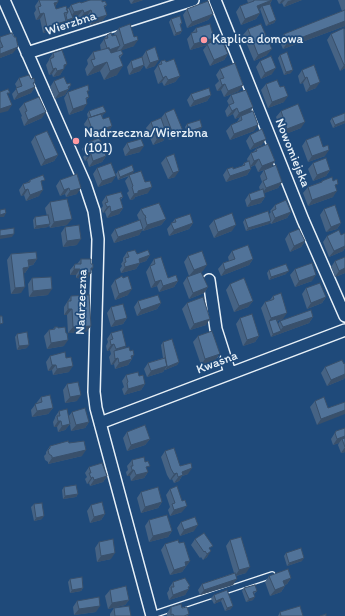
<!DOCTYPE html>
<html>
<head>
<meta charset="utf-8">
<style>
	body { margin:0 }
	canvas { display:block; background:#1f4a7a }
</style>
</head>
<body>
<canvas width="345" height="616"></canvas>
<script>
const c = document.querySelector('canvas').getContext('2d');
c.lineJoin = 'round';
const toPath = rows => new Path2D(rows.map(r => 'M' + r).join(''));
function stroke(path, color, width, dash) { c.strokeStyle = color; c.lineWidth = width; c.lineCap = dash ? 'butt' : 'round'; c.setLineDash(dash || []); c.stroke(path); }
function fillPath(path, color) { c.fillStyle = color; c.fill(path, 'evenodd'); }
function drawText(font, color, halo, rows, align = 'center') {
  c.font = font + ' Itim,sans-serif'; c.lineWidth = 3.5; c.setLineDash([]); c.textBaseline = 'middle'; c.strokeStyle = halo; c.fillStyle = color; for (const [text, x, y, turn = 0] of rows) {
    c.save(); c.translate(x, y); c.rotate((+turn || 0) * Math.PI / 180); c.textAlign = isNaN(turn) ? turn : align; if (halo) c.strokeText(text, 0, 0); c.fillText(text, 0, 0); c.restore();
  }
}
const lane = toPath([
	[152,615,272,575]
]);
const street = toPath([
	[4,0,85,184,94,211,98,239,94,392,96,408,152,616],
	[215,0,303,220,345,316],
	[27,53,193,0],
	[209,280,216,329,230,373],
	[100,423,345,330]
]);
stroke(lane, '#e8f1f8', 8);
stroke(street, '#e8f1f8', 14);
stroke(lane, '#1f4a7a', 5.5);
stroke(street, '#1f4a7a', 11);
fillPath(toPath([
	[39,0,58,0,58,2,55,7,56,9,66,9,69,8,71,5,81,3,102,2,107,5,104,8,107,15,102,21,90,25,87,16,79,19,78,16,73,18,71,21,65,23,62,27,43,33,40,19,36,20,34,13,36,10,35,6],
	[129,0,143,0,131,4],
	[247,0,272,0,270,4,276,20,274,23,266,26,260,9,259,10,260,13,256,19,241,25,236,12,240,6,248,3],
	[277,0,302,0,284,7,282,3,279,4],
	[338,0,345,0,345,26,283,49,279,40,284,34,342,11],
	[187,9,213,14,208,20,187,28,183,15],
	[171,19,182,23,180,26,182,31,180,34,174,36,169,22],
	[119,28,134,46,121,50,123,54,120,58,117,75,104,80,100,71,87,76,85,69,88,64,87,60,93,52,101,50,100,45,107,35,112,36,115,36,114,34],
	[196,28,214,38,211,43,228,54,224,60,210,66,203,50,207,45,190,50,187,39],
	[248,29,267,55,254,61,243,35],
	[345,29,345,68,340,71,327,40,331,34],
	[0,37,14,37,13,53,0,58],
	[146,51,155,66,146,69,144,65,140,71,129,75,127,67,131,61,142,57],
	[53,53,64,68,60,75,53,77,52,74,49,75,46,65,49,60,49,59],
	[280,55,291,73,284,75,278,58],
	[161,61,166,62,180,76,175,82,164,86,162,82,158,84,154,71],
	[260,61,272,74,261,79,256,67],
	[220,69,239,91,224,97,221,90,217,91,215,85,219,81,216,75],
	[302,70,316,88,306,92,303,83,300,84,298,76],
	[19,78,31,79,35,82,34,85,35,87,31,93,14,100,12,94,17,88,15,84],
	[54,81,67,84,71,85,65,95,55,99,50,87],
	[266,84,284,102,268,108,261,90],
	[68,92,87,93,89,97,86,100,83,110,69,115,64,98],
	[191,94,211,95,207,101,190,107,187,100],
	[231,95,253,107,250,112,254,131,230,140,226,131,231,125,237,122,240,117,235,119,233,114,227,117,225,111,229,105,227,101],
	[24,103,42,118,24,126,21,117,22,116,19,109],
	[89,111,103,115,102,116,103,119,112,126,108,132,89,138,84,124,88,118,87,114],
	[281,111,301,128,283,135,276,117],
	[165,113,183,131,179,137,169,140,167,135,163,141,153,145,146,128,151,122,161,118],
	[332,118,345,123,333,128,330,121],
	[187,124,200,130,188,134,185,127],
	[250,135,262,145,250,150,246,141],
	[35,136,58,155,54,161,41,166,31,142],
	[306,140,323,147,325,156,308,162,302,146],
	[86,143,102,144,106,146,104,149,106,156,102,162,89,167,87,160,85,161,83,157,85,155,82,149],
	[127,143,140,152,125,156,123,149],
	[256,149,275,161,271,167,282,182,278,188,264,193,265,197,261,203,247,207,245,200,249,194,260,190,259,187,262,182,260,176,264,170,258,172,255,165,251,167,251,169,247,175,226,182,223,175,227,169,233,169,242,166,244,163,248,162,247,159,251,153,253,152],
	[166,157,175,177,168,179,161,163],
	[313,163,330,170,326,176,313,181,308,169],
	[97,168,112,182,98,187,93,174],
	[118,171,134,171,132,174,148,193,135,197,134,199,130,200,127,193,129,191,125,181,129,176,118,180,116,174],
	[30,180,42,184,39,196,26,201,24,195,21,196,19,190,23,184,28,182],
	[60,180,77,194,66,197,65,194,60,196,56,186],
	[322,181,336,188,333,197,308,206,303,193,308,187,321,182],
	[106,196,123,197,120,201,123,208,119,214,107,218,105,212,103,213,101,209,103,206,102,202],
	[50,202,67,225,50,228,49,225,48,227,34,229,33,220,35,217,47,216,45,208],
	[275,205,291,212,287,218,271,224,270,222,269,224,246,231,243,222,245,219,269,214,271,212,270,211],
	[141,209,166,219,161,225,143,231,142,230,139,235,114,243,111,235,115,229,139,220,137,215],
	[324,209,341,223,337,229,326,232,320,215],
	[175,219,193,223,189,229,169,236,167,229],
	[214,220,232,231,214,238,209,226],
	[65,227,77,245,63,247,61,233],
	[289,233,305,241,301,247,290,252,285,239],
	[341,235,345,246,345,248,343,251,329,257,323,242,327,236],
	[232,251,253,259,249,265,221,276,218,269,223,263,229,261,228,257],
	[127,252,137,254,150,255,146,261,140,263,136,269,121,273,120,269,122,266,121,264,123,261,123,258],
	[11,254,37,259,33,265,29,266,29,267,25,273,24,273,21,293,11,294,7,260],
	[188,256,203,271,189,276,184,262],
	[345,257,345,273,335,277,331,267,335,261],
	[81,259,91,271,87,279,76,278,76,275,70,275,70,270,75,264,77,264],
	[154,259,168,278,178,281,174,287,159,292,157,286,151,288,146,272],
	[295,269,312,281,295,287,290,275],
	[269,270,286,274,269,280,267,273],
	[187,277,208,287,204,293,189,299,183,283],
	[32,278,48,295,29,297,28,284],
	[123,278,128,295,115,300,111,286,115,280],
	[230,284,253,301,248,307,234,312,226,290],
	[306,288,326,297,322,303,307,309,302,294],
	[71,296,91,326,86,332,68,333,67,315,64,315,64,307],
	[273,296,283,319,277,321,278,324,280,321,313,317,309,323,271,337,261,308,265,302,270,300],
	[138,301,161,303,157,309,137,316,134,307],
	[187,303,206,325,190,330,182,309],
	[111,307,127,318,123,324,111,327,107,313],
	[240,318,259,336,255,342,243,346,236,324],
	[55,327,64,346,47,349,44,336,49,330,53,329],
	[111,333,125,348,132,359,128,365,115,369,114,364,111,365,109,357,111,354,110,350,107,351,106,346,108,342,107,339],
	[17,334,27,348,17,350,15,337],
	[198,336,220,354,215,360,201,365,193,342],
	[163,342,179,362,177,365,165,370,165,369,163,372,147,377,144,369,148,363,163,358,161,345],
	[50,356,66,358,69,372,53,375,52,370,48,371,46,362],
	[345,363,345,377,344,379,327,386,321,373,325,367],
	[126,375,139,376,145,384,141,390,124,395,122,389,124,387,122,381],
	[67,384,77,401,65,403,63,390],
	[41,397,53,408,48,414,32,417,31,410],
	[315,401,328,408,345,402,317,425,310,407],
	[59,411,68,417,72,412,89,422,85,428,71,431,70,424,65,430,58,432,57,427,54,427,53,422,55,418,55,417],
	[345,428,345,452,341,453,338,445,339,443,333,445,331,439,336,431],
	[127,432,150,439,145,445,127,451,123,438],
	[50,446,82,456,48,464,48,462,45,460,44,456,46,454,46,452],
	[165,451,188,474,182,476,179,481,174,483,172,479,170,480,167,475,161,457],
	[132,460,147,470,148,472,144,478,131,481,130,476,127,476,126,472,128,470,127,466],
	[89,467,107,476,103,482,90,486,89,483,87,484,85,479,87,477,85,473],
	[64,487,78,494,76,497,63,499,62,490],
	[170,489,182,501,182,512,170,516,168,510,170,507,166,495],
	[141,492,162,502,158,508,141,513,137,498],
	[34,504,42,519,34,521,31,507],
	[91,505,105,514,101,520,90,523,87,511],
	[149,520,172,531,168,537,149,542,145,526],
	[181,522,194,531,180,536,177,528],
	[195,539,210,550,207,557,203,560,201,557,200,558,191,545],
	[230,540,246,573,236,576,233,585,200,595,198,590,202,584,234,573,226,546],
	[99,542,111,559,97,562,95,548],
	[179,543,190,561,182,572,170,575,161,550,165,544],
	[286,553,302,561,287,566,284,556],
	[269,576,291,578,287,584,285,585,285,586,281,592,270,596,265,582],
	[70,579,83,588,81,591,70,593,68,582],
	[173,582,189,588,185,595,169,600,167,593,169,590,169,588],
	[244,588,257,591,254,594,253,600,246,602,242,591],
	[110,590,129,600,125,605,108,609,105,596],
	[227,590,231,609,225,611,221,601,214,604,211,598,214,595],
	[77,601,96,612,74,615,73,607],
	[171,607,182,608,188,616,167,616,167,613],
	[114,608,131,616,110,616,110,614],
	[280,612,303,616,278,616]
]), '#466384');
fillPath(toPath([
	[134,0,143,0,131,4],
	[272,0,268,6,262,6,260,9,253,12,257,6],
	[282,0,285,0,282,3,279,4],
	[292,0,302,0,284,7,288,1],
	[58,2,54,8,54,3],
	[83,10,78,16,70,18,74,12],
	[91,10,87,16,79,19,84,13],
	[44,13,40,19,36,20,40,14],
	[260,13,256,19,241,25,245,19],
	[213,14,208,20,187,28,192,22],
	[107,15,102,21,90,25,94,19],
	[73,18,71,21,65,23,67,20],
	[276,20,274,23,266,26,269,23],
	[66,21,62,27,43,33,47,27],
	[345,21,345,26,283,49,287,43],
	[182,31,180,34,174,36,176,33],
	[214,38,210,44,207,44,207,45,190,50,194,44],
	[138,40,134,46,120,51,124,45],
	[120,46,116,52,103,56,107,50],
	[18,47,13,53,0,58,0,54],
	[272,49,267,55,254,61,258,55],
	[228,54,224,60,210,66,214,60],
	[159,60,155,66,146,69,150,63],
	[107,62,100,71,87,76,94,67],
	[67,64,60,75,53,77,57,71,64,65],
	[345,64,345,68,340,71,344,65],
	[144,65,140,71,129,75,133,69],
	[123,66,117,75,104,80,110,71],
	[56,68,52,74,49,75,53,69],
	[276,68,272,74,261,79,265,73],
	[293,70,291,73,284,75,286,72],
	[166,76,162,82,158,84,163,78],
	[180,76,175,82,164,86,168,80],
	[307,77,303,83,300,84,305,78],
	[320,82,316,88,306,92,310,86],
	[225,84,221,90,217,91,222,85],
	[71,85,65,95,55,99,59,93],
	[243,85,239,91,224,97,228,91],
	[35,87,31,93,14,100,18,94],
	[211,95,207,101,190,107,194,101],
	[288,96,284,102,268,108,272,102],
	[87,104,83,110,69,115,73,109],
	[12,105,8,111,0,113,0,109],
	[253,107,249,113,241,116,240,117,235,119,239,113],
	[237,108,233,114,227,117,232,111],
	[46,112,42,118,24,126,28,120],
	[106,112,103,115,89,120,91,117],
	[345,121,345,123,333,128,335,125],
	[305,122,301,128,283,135,287,129],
	[258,125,254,131,230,140,234,134],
	[112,126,108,132,89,138,93,132],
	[202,127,200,130,188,134,190,131],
	[183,131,179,137,169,140,173,134],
	[167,135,163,141,153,145,157,139],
	[266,139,262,145,250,150,254,144],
	[144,146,140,152,125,156,130,150],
	[329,150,325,156,308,162,312,156],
	[91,154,87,160,85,161,89,155],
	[58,155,54,161,41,166,45,160],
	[106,156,102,162,89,167,93,161],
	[259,159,255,165,250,167,254,161],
	[275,161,271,167,258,172,262,166],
	[251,169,247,175,226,182,230,176],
	[330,170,326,176,313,181,317,175],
	[134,171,132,174,118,180,120,177],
	[179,171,175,177,168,179,173,173],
	[116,176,112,182,98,187,102,181],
	[282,182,278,188,262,194,266,188],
	[152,187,148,193,135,197,134,199,130,200,134,194,138,191],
	[69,188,65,194,60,196,64,190],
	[81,188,77,194,66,197,70,191],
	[28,189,24,195,21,196,25,190],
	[43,190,39,196,26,201,30,195],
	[337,191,333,197,308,206,312,200],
	[265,197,261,203,247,207,251,201],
	[110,206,105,212,103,213,107,207],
	[123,208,119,214,107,218,111,212],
	[291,212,287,218,271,224,275,218],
	[6,213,4,217,0,217,0,215],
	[72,219,67,225,50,228,54,222],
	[166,219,161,225,143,231,147,225],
	[271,221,269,224,246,231,248,228],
	[193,223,189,229,169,236,174,230],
	[341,223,337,229,326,232,331,227],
	[50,224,48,227,34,229,36,226],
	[236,225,232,231,214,238,218,232],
	[143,229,139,235,114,243,118,237],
	[14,234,12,237,0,239,0,236],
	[81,239,77,245,63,247,67,241],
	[305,241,301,247,290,252,294,246],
	[345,246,345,248,343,251,329,257,334,251],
	[150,255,146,261,140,263,136,269,121,273,125,267,139,259],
	[37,259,33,265,24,266,28,260],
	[253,259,249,265,221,276,225,270],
	[207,265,203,271,189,276,194,270],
	[29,267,25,273,19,274,23,268],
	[91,268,93,268,90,273,91,273,87,279,76,278,80,272],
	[345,268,345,273,335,277,339,271],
	[74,269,80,269,76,275,70,275],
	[289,271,286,274,269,280,271,277],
	[316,275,312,281,295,287,299,281],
	[161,280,157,286,151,288,155,282],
	[178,281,174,287,159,292,163,286],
	[25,287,21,293,11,294,15,288],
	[208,287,204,293,189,299,193,293],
	[52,289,48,295,29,297,33,291],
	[132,289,128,295,115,300,119,294],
	[326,297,322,303,307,309,311,303],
	[253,301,248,307,234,312,239,306],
	[161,303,157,309,137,316,141,310],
	[68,309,72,309,67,315,64,315],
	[287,313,283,319,269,323,269,321,271,318],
	[313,317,309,323,271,337,273,334,280,331,283,327],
	[127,318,123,324,111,327,115,321],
	[210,319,206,325,190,330,194,324],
	[91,326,86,332,68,333,73,327],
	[259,336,255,342,243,346,247,340],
	[68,340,64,346,47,349,51,343],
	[114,344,110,350,107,351,111,345],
	[29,345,27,348,17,350,19,346],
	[126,346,122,352,114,352,116,349],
	[220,354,215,360,201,365,205,359],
	[134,355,128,365,115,369,119,363,131,356],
	[118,358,114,364,111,365,115,359],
	[179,362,177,365,165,370,167,367],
	[52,365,56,365,52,370,48,371],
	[73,366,69,372,53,375,57,369],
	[167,366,163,372,147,377,151,371],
	[345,374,345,377,344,379,327,386,331,380],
	[145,384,141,390,124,395,128,389],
	[81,395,77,401,65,403,70,397],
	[53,408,48,414,32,417,37,411],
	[345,410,345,414,317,425,321,419],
	[58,421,61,421,57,427,54,427],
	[89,422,85,428,71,431,76,425],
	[70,424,65,430,58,432,62,426],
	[345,436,345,441,342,439,339,443,333,445,337,439],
	[150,439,145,445,127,451,131,445],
	[345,447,345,452,341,453],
	[86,450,82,456,48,464,52,458],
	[192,468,188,474,182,476,179,481,174,483,182,472],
	[132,470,134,470,130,476,127,476],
	[148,472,144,478,131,481,136,475],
	[177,473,172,479,170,480,174,474],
	[107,476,103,482,90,486,94,480],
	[93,477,89,483,87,484,91,478],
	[78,494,76,497,63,499,65,496],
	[162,502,158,508,141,513,145,507],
	[187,506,182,512,170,516,174,510],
	[105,514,101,520,90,523,94,517],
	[44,516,42,519,34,521,36,518],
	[198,525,194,531,180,536,184,530],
	[172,531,168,537,149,542,153,536],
	[211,551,207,557,203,560,207,554],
	[115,553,111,559,97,562,101,556],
	[304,558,302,561,287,566,289,563],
	[190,561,182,572,170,575,174,570,185,562],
	[250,567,246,573,235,576,239,570],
	[291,578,287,584,279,587,283,581],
	[237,579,233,585,200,595,204,590],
	[190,586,187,590,189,589,185,595,169,600,173,595],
	[285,586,281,592,270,596,275,590],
	[83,588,81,591,70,593,72,590],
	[255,597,253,600,246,602,249,599],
	[223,598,221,601,214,604,216,601],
	[129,600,125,605,108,609,112,603],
	[100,606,96,612,74,615,79,609],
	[233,606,231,609,225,611,227,608]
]), '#39506b');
const building = toPath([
	[39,0,58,0,58,2,54,3,56,9,66,6,68,12,64,13,66,21,47,27,44,13,40,14,38,7,41,6,39,0],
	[90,0,102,0,102,2,105,1,107,5,104,6,107,15,94,19,91,10,84,13,83,10,74,12,71,5,80,2,81,3,90,0],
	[254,0,272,0,257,6,260,13,245,19,240,6,254,1,254,0],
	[208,1,213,14,192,22,187,9,208,1],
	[270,4,276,20,269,23,262,6,270,4],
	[69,8,73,18,67,20,66,15,68,12,66,9,69,8],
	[345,10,345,21,287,43,284,34,345,10],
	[180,16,182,23,180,24,182,31,176,33,171,19,180,16],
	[130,24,134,37,137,36,138,40,124,45,119,28,130,24],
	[210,24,214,38,194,44,191,33,197,32,196,28,210,24],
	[261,24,272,49,258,55,248,29,261,24],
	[344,28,345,64,344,65,331,34,344,28],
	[12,33,14,37,16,37,18,47,0,54,0,48,3,47,0,40,0,37,12,33],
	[111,33,112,36,116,35,120,46,109,50,109,48,107,48,104,39,108,38,107,35,111,33],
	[221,38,228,54,214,60,207,44,221,38],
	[155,47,159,60,150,63,146,51,155,47],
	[109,48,111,53,121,50,123,54,119,56,123,66,110,71,107,62,94,67,91,60,95,59,93,52,109,48],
	[62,50,67,64,64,65,64,69,57,71,56,68,53,69,50,59,54,57,53,53,62,50],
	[287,52,293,70,286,72,280,55,287,52],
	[271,56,276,68,265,73,260,61,271,56],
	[142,57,144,65,133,69,131,61,142,57],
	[174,59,180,76,168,80,166,76,163,78,158,65,162,64,161,61,165,60,166,62,174,59],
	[235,63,243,85,228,91,225,84,222,85,220,79,224,78,220,69,235,63],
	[314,65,320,82,310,86,307,77,305,78,302,70,314,65],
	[29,75,31,79,34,78,35,82,33,83,35,87,18,94,16,88,22,86,19,78,29,75],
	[64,77,67,84,70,83,71,85,68,87,69,89,59,93,54,81,64,77],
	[277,80,280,87,284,86,288,96,272,102,266,84,277,80],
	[88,85,89,91,87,91,89,97,86,98,87,104,73,109,68,92,88,85],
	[209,88,211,95,194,101,191,94,209,88],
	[8,89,10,93,7,93,12,105,0,109,0,92,8,89],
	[246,90,253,107,239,113,237,108,232,111,229,105,234,103,231,95,246,90],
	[39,97,46,112,28,120,25,112,27,111,24,103,39,97],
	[298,104,305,122,287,129,281,111,298,104],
	[103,106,106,112,91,117,89,111,103,106],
	[174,109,183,131,173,134,165,113,174,109],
	[253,111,258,125,234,134,231,125,242,120,241,116,253,111],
	[345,113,345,121,335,125,332,118,345,113],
	[101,114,103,119,109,117,112,126,93,132,88,118,101,114],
	[161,118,167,135,157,139,151,122,161,118],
	[200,120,202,127,190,131,187,124,200,120],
	[262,129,266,139,254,144,250,135,262,129],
	[47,131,58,155,45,160,35,136,47,131],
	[319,135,323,147,328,145,329,150,312,156,306,140,319,135],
	[99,138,102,144,105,143,106,146,103,147,106,156,93,161,91,154,89,155,88,151,90,151,86,143,99,138],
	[141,139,144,146,130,150,127,143,141,139],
	[268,144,275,161,262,166,259,159,254,161,251,153,257,151,256,149,268,144],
	[174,154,179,171,173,173,166,157,174,154],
	[326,158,330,170,317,175,313,163,326,158],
	[249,161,251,169,230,176,227,169,233,167,233,169,245,165,244,163,249,161],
	[111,163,116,176,102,181,97,168,111,163],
	[132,165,134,171,120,177,118,171,132,165],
	[276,165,282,182,266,188,263,181,267,179,264,170,276,165],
	[141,171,145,182,150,181,152,187,138,191,138,193,134,194,132,187,133,186,129,175,141,171],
	[77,174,81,188,70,191,69,188,64,190,60,180,77,174],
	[43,175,45,180,41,181,43,190,30,195,28,189,25,190,23,184,30,182,30,180,43,175],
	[332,177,333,181,337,179,338,184,335,185,337,191,312,200,308,187,322,182,322,181,332,177],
	[263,189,265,197,251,201,249,194,263,189],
	[121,192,123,197,120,198,123,208,111,212,110,206,107,207,105,203,108,202,106,196,121,192],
	[67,199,72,219,54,222,50,202,67,199],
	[286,200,291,212,275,218,272,211,276,209,275,205,286,200],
	[159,203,166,219,147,225,145,218,146,218,145,215,144,215,141,209,159,203],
	[335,205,341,223,331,227,324,209,335,205],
	[5,209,6,213,0,215,0,210,5,209],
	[268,211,271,221,248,228,245,219,268,211],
	[232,213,236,225,218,232,214,220,232,213],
	[190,214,193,223,174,230,171,223,176,222,175,219,190,214],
	[48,215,50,224,36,226,35,217,48,215],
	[140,220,143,229,118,237,115,229,140,220],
	[79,225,81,239,67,241,65,227,79,225],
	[14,228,14,234,0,236,0,230,14,228],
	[299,229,305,241,294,246,289,233,299,229],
	[339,230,341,235,345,233,345,246,334,251,327,236,339,230],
	[248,245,253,259,225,270,223,263,235,259,232,251,248,245],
	[135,250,137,254,148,250,150,255,139,259,140,263,125,267,124,263,126,262,125,258,129,257,127,252,135,250],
	[202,251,207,265,194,270,188,256,202,251],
	[36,252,37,259,28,260,29,267,23,268,25,287,15,288,11,254,36,252],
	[161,257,168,278,176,275,178,281,163,286,161,280,155,282,150,266,155,264,154,259,161,257],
	[345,257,345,268,339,271,335,261,345,257],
	[81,259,91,259,91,264,93,264,93,268,91,268,91,273,80,272,80,269,74,269,75,264,81,264,81,259],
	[312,263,316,275,299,281,295,269,312,263],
	[286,264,289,271,271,277,269,270,286,264],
	[201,272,208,287,193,293,187,277,201,272],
	[122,276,123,278,128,276,132,289,119,294,115,280,122,276],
	[51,277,52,289,33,291,32,278,51,277],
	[244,278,253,301,239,306,230,284,244,278],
	[320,283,326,297,311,303,306,288,320,283],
	[281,293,287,313,271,318,265,302,272,300,274,299,273,296,281,293],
	[89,295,91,326,73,327,72,309,68,309,68,301,71,301,71,296,89,295],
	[158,295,161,303,141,310,138,301,158,295],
	[203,297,210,319,194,324,187,303,203,297],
	[123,304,127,318,115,321,111,307,123,304],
	[311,310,313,317,283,327,280,321,311,310],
	[252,314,259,336,247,340,240,318,252,314],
	[0,316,2,316,3,323,0,324,0,316],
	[276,319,281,331,273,334,269,321,276,319],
	[55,327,58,327,58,328,65,327,66,333,67,333,68,340,51,343,49,330,55,329,55,327],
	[122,330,126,346,116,349,114,344,111,345,110,340,113,339,111,333,122,330],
	[212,331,220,354,205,359,198,336,212,331],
	[27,332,29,345,19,346,17,334,27,332],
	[172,339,179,362,167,367,163,342,172,339],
	[129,347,130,351,133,350,134,355,131,356,132,359,119,363,118,358,115,359,114,351,129,347],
	[65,352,66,358,71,357,73,366,57,369,56,365,52,365,50,356,65,352],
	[165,358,167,366,151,371,148,363,165,358],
	[342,360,344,364,345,363,345,374,331,380,325,367,342,360],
	[138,372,139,376,143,375,145,384,128,389,127,383,128,382,126,375,138,372],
	[78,382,81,395,70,397,67,384,78,382],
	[50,395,53,408,37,411,35,404,42,402,41,397,50,395],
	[324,397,328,408,345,402,345,410,321,419,315,401,324,397],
	[85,408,89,422,76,425,72,412,85,408],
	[67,409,70,424,62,426,61,421,58,421,57,416,60,416,59,411,67,409],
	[145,425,150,439,131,445,127,432,145,425],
	[345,428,345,436,337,439,335,433,336,431,345,428],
	[345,438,345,447,342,439,345,438],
	[68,441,69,443,84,441,86,450,52,458,52,456,49,454,48,450,50,448,50,446,68,441],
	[174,448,180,466,191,463,192,468,182,472,183,475,178,477,177,473,174,474,171,469,165,451,174,448],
	[144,457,145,462,148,461,150,466,146,467,148,472,136,475,134,470,132,470,131,466,133,466,132,460,144,457],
	[102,463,107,476,94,480,93,477,91,478,89,473,91,473,89,467,102,463],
	[76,485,78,494,65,496,64,487,76,485],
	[177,486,182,501,185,500,187,506,174,510,172,504,175,503,170,489,177,486],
	[158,487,162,502,145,507,141,492,158,487],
	[102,502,105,514,94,517,91,505,102,502],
	[42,503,44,516,36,518,34,504,42,503],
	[167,515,172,531,153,536,149,520,167,515],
	[195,517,198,525,184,530,181,522,195,517],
	[204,533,213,546,209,548,211,551,207,554,205,551,204,552,195,539,204,533],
	[241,537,250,567,239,570,230,540,241,537],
	[113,539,115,553,101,556,99,542,113,539],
	[178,540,179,543,184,542,190,561,185,562,186,566,174,570,165,544,178,540],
	[301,548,304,558,289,563,286,553,301,548],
	[288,569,291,578,283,581,285,586,275,590,269,576,288,569],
	[235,573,237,579,204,590,202,584,235,573],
	[82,577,83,588,72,590,70,579,82,577],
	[185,578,190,586,188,587,189,589,173,595,171,587,174,587,173,582,185,578],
	[255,585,257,591,253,592,255,597,249,599,244,588,255,585],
	[126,586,129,600,112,603,110,590,126,586],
	[227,590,233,606,227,608,223,598,216,601,214,595,227,590],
	[99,597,100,606,79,609,77,601,99,597],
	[181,604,182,608,187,607,189,614,184,616,174,616,173,614,171,615,171,607,181,604],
	[129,606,131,616,115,616,114,608,129,606],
	[300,606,303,616,281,616,280,612,300,606],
	[326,614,326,616,320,616,326,614]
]);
fillPath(building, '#517399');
stroke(building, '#39506b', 1);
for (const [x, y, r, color] of [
	[204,40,4,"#ff9aa2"],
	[76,141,4,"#ff9aa2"]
]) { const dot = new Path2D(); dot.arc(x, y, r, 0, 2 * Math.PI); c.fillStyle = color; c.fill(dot); stroke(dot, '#1f4a7a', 1.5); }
drawText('13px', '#e8f1f8', '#1f4a7a', [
	["Wierzbna",71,24,-18],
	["Nowomiejska",292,153,68],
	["Nadrzeczna",82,302,-88],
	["Kwaśna",217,363,-21]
]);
drawText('13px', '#e8f1f8', '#1f4a7a', [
	["Kaplica domowa",212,40],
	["Nadrzeczna/Wierzbna",84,134],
	["(101)",84,149]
], 'left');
</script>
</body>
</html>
